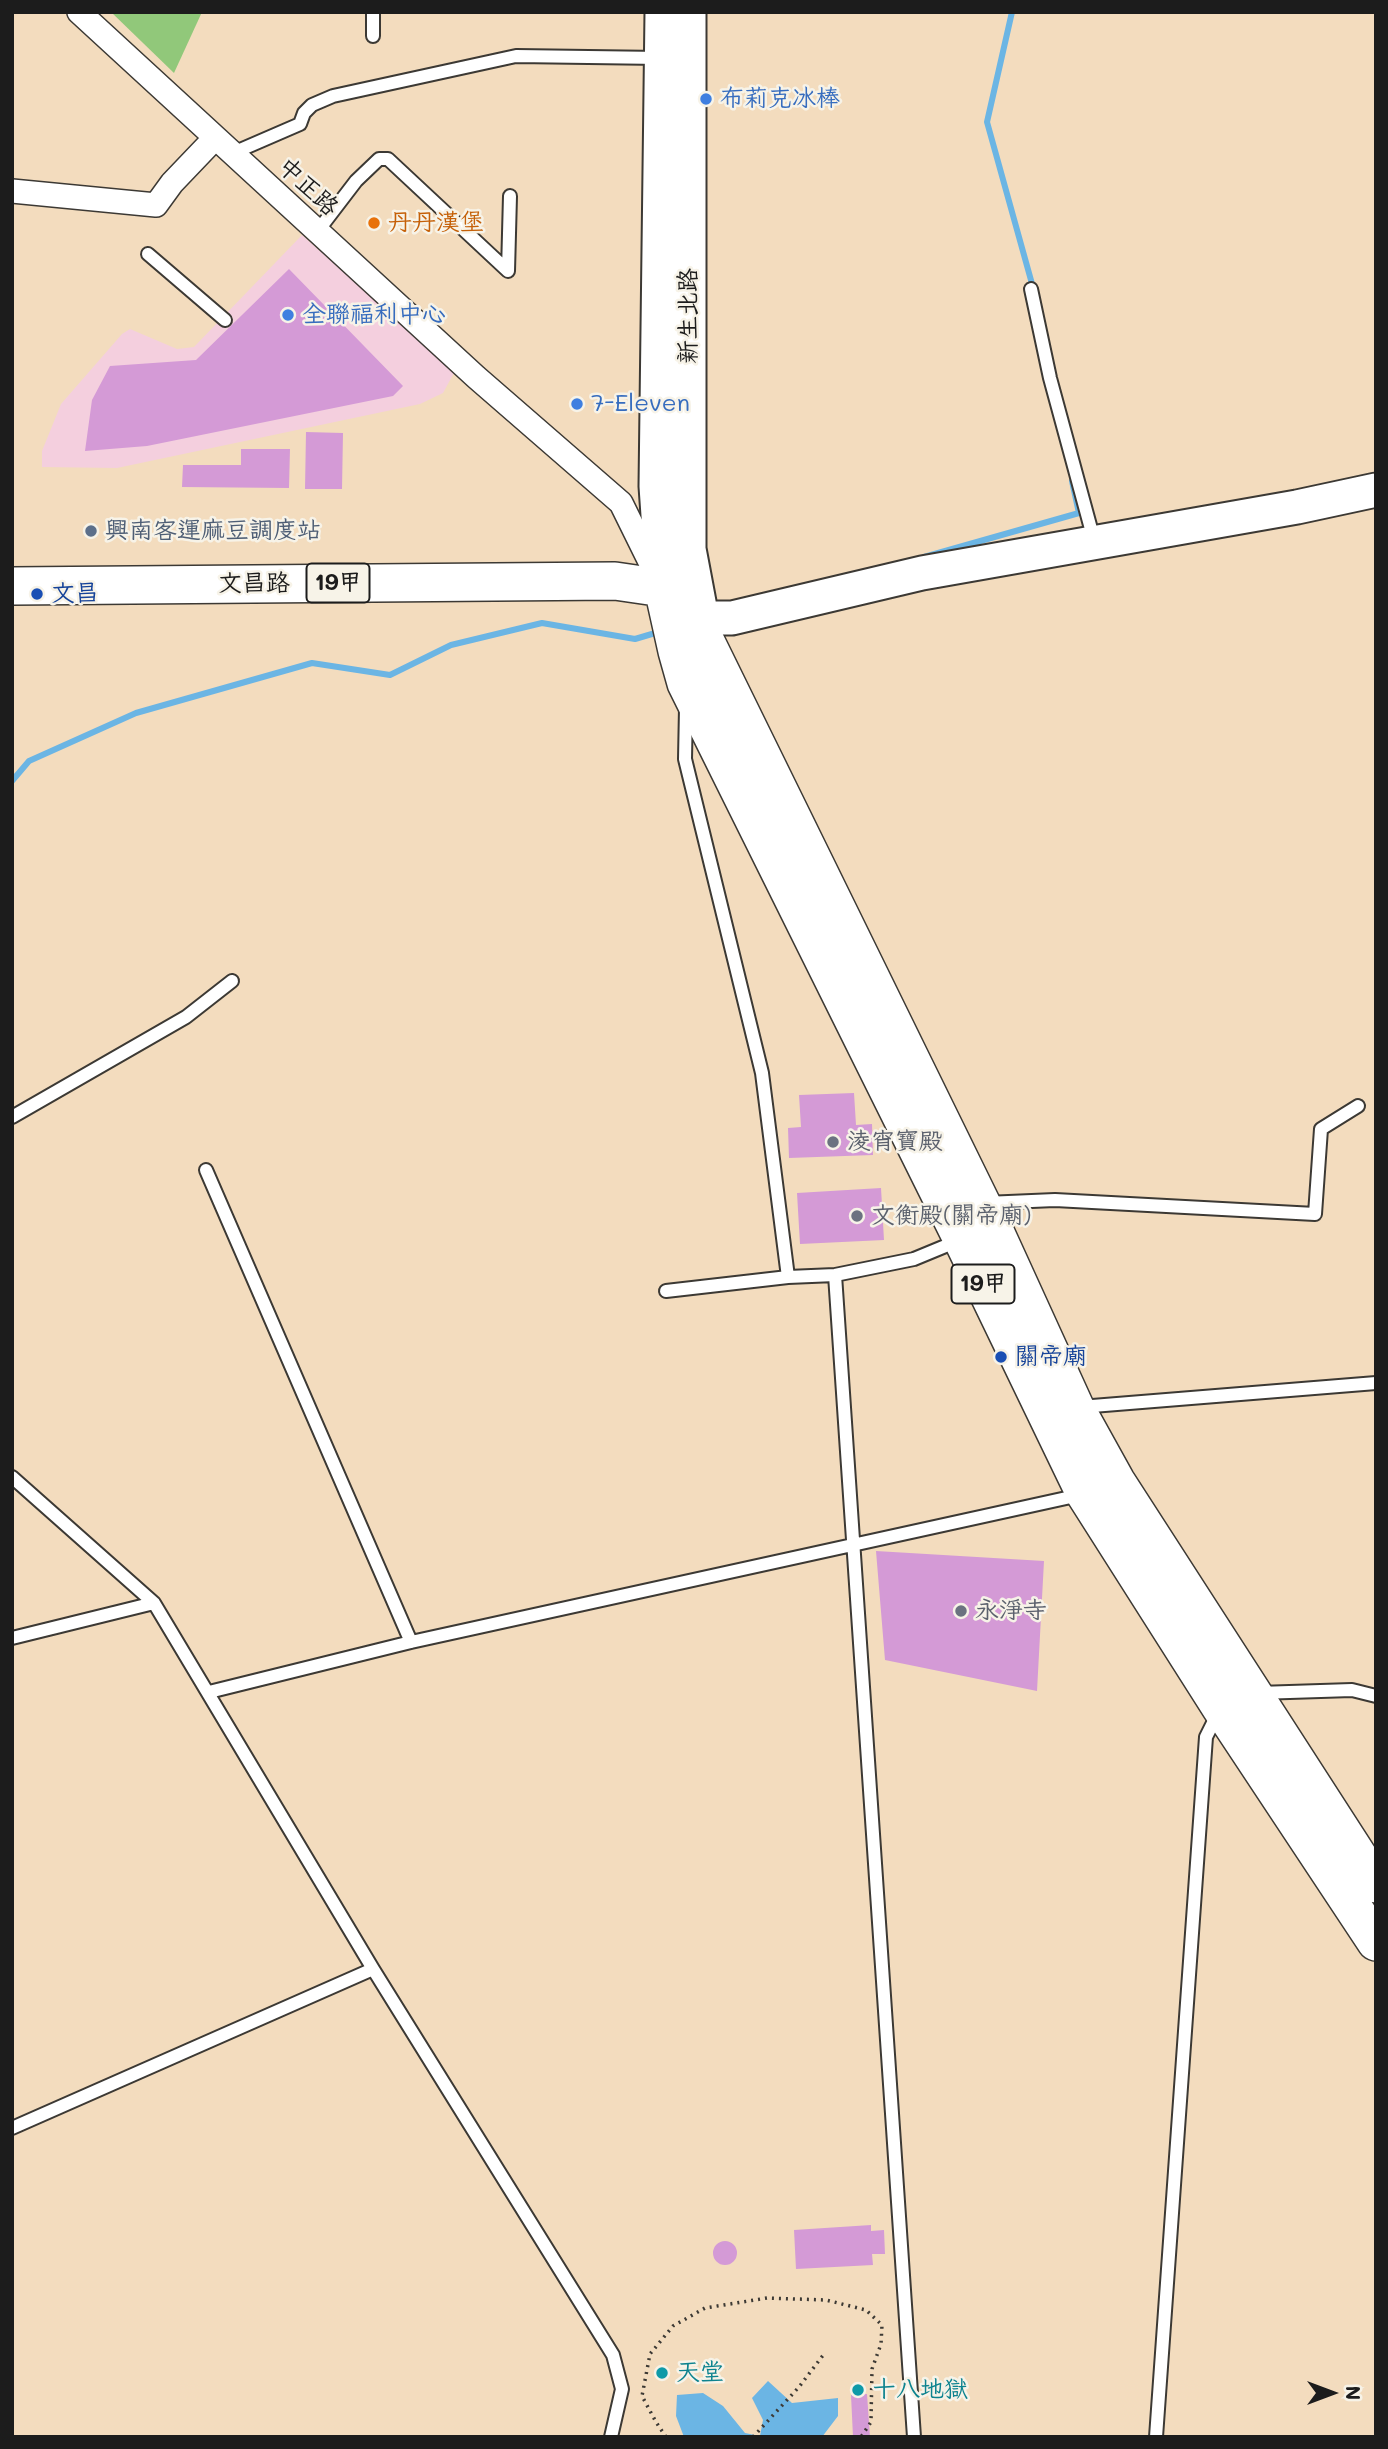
<!DOCTYPE html>
<html>
<head>
<meta charset="utf-8">
<style>
	body { margin:0 }
	#map { position:relative; width:1388px; height:2449px; overflow:hidden; background:#f3dcbe; font-family:Mali,sans-serif }
	canvas { display:block }
	.frame { position:absolute; inset:0; border:14px solid #1c1c1c; pointer-events:none }
	.north { position:absolute; left:1297px; top:2358px; width:70px; height:70px; -webkit-text-stroke:5px #f7f3e8; paint-order:stroke; rotate:90deg; font-size:19px; font-weight:700; line-height:28px; text-align:center; color:#1c1c1c }
	.north::after { content:''; display:block; margin:auto; width:24px; height:32px; background:#1c1c1c; clip-path:polygon(50% 0,100% 100%,50% 72%,0 100%) }
</style>
</head>
<body>
<div id="map">
<canvas width="1388" height="2449"></canvas>
<div class="frame"></div>
<div class="north">N</div>
</div>
<script>
const c = document.querySelector('canvas').getContext('2d');
c.lineJoin = 'round';
function fillPath(path, color) { c.fillStyle = color; c.fill(path, 'evenodd'); }
const toPath = rows => new Path2D(rows.map(r => 'M' + r).join(''));
function stroke(path, color, width, dash) { c.strokeStyle = color; c.lineWidth = width; c.lineCap = dash ? 'butt' : 'round'; c.setLineDash(dash || []); c.stroke(path); }
function drawText(font, color, halo, rows, align = 'center') {
  c.font = font + ' Mali,"LXGW WenKai TC",sans-serif'; c.lineWidth = 5; c.setLineDash([]); c.textBaseline = 'middle'; c.strokeStyle = halo; c.fillStyle = color; for (const [text, x, y, turn = 0] of rows) {
    c.save(); c.translate(x, y); c.rotate((+turn || 0) * Math.PI / 180); c.textAlign = isNaN(turn) ? turn : align; if (halo) c.strokeText(text, 0, 0); c.fillText(text, 0, 0); c.restore();
  }
}
fillPath(toPath([
	[302,235,455,371,443,393,420,404,117,468,42,467,42,451,61,404,122,334,130,329,177,349,194,347]
]), '#f4cfde');
fillPath(toPath([
	[111,12,202,12,174,73]
]), '#91c87a');
fillPath(toPath([
	[768,2381,792,2403,838,2398,838,2416,822,2437,684,2437,676,2416,677,2395,703,2393,723,2406,745,2433,760,2436,763,2420,752,2398]
]), '#6bb5e4');
stroke(toPath([
	[1012,12,987,122,1034,291],
	[924,557,1079,513,1072,481],
	[12,781,29,761,136,713,312,663,390,675,451,645,542,623,635,639,662,631]
]), '#6bb5e4', 6);
fillPath(toPath([
	[289,269,403,386,393,396,147,446,85,451,92,400,110,366,196,360],
	[306,432,343,433,342,489,305,489],
	[241,449,290,449,289,488,182,487,183,465,241,465],
	[854,1093,856,1125,872,1124,873,1155,789,1158,788,1128,801,1127,799,1095],
	[881,1188,884,1240,800,1244,797,1193],
	[876,1551,1044,1561,1037,1691,885,1660],
	[871,2225,871,2231,884,2230,885,2254,872,2254,873,2265,796,2269,794,2230],
	'713 2253a12 12 0 1 1 24 0a12 12 0 1 1-24 0Z',
	[867,2394,870,2437,853,2437,851,2395]
]), '#d49ad6');
const lane = toPath([
	[373,36,373,12],
	[233,153,300,124,304,113,312,105,333,96,516,56,661,58],
	[317,232,356,181,379,159,388,159,508,271,510,196],
	[148,254,225,320],
	[1031,289,1050,378,1094,540],
	[686,708,685,759,762,1073,788,1277],
	[12,1117,186,1017,232,981],
	[206,1170,411,1642],
	[985,1203,1055,1200,1315,1214,1321,1129,1358,1106],
	[835,1275,914,2437],
	[666,1291,788,1277,835,1275,914,1259,960,1240],
	[1080,1407,1376,1383],
	[12,1477,154,1603,373,1969,613,2355,622,2389,611,2437],
	[12,1638,154,1603],
	[209,1692,411,1642,1080,1495],
	[1258,1693,1352,1690,1376,1696],
	[12,2128,373,1969],
	[1156,2437,1206,1737,1219,1711]
]);
const street = toPath([
	[79,12,476,377,621,503,657,576],
	[12,191,156,205,172,183,215,138]
]);
const secondary = toPath([
	[662,12,656,486,663,588],
	[689,12,689,549,702,618,732,618,922,573,1297,507,1376,490]
]);
const primary = toPath([
	[12,586,615,581,663,588,702,618,705,640,992,1225,1075,1407,1116,1481,1376,1884],
	[663,588,677,651,686,683,962,1239,1085,1494,1221,1708,1376,1942]
]);
stroke(lane, '#3c3934', 16);
stroke(street, '#3c3934', 26);
stroke(secondary, '#3c3934', 37);
stroke(primary, '#3c3934', 40);
stroke(toPath([
	[666,2437,656,2422,642,2396,650,2354,673,2326,705,2308,767,2298,826,2300,866,2310,882,2325,881,2344,872,2369,871,2422,861,2437],
	[753,2437,799,2387,824,2354]
]), '#3c3934', 3.5, [2, 5]);
stroke(lane, '#fff', 12);
stroke(street, '#fff', 23);
stroke(secondary, '#fff', 33);
stroke(primary, '#fff', 37);
for (const [x, y, r, color] of [
	[706,99,7,"#3f7fe0"],
	[374,223,7,"#e8710a"],
	[288,315,7,"#3f7fe0"],
	[577,404,7,"#3f7fe0"],
	[91,531,7,"#5c6f8a"],
	[37,594,7,"#1a4fb4"],
	[833,1142,7,"#6b7280"],
	[857,1216,7,"#6b7280"],
	[1001,1357,7,"#1a4fb4"],
	[961,1611,7,"#6b7280"],
	[662,2373,7,"#0f9aa8"],
	[858,2390,7,"#0f9aa8"]
]) { const dot = new Path2D(); dot.arc(x, y, r, 0, 2 * Math.PI); c.fillStyle = color; c.fill(dot); stroke(dot, '#f7f3e8', 2.5); }
for (const [x, y, w] of [
	[338,583,63],
	[983,1284,63]
]) { const box = new Path2D(); box.roundRect(x - w / 2, y - 19.5, w, 39, 5); c.fillStyle = '#f7f3e8'; c.fill(box); stroke(box, '#1c1c1c', 2); }
drawText('bold 23px', '#1c1c1c', null, [
	["19甲",338,583],
	["19甲",983,1284]
]);
drawText('24px', '#366cbe', '#f7f3e8', [
	["布莉克冰棒",720,99],
	["全聯福利中心",302,315],
	["7-Eleven",591,404]
], 'left');
drawText('24px', '#1c1c1c', '#f7f3e8', [
	["中正路",308,187,43],
	["新生北路",689,316,-90],
	["文昌路",254,584]
]);
drawText('24px', '#c56008', '#f7f3e8', [
	["丹丹漢堡",388,223]
], 'left');
drawText('24px', '#4e5e75', '#f7f3e8', [
	["興南客運麻豆調度站",105,531]
], 'left');
drawText('24px', '#164399', '#f7f3e8', [
	["文昌",51,594],
	["關帝廟",1015,1357]
], 'left');
drawText('24px', '#5b616d', '#f7f3e8', [
	["淩宵寶殿",847,1142],
	["文衡殿(關帝廟)",871,1216],
	["永淨寺",975,1611]
], 'left');
drawText('24px', '#0d838f', '#f7f3e8', [
	["天堂",676,2373],
	["十八地獄",872,2390]
], 'left');
</script>
</body>
</html>
